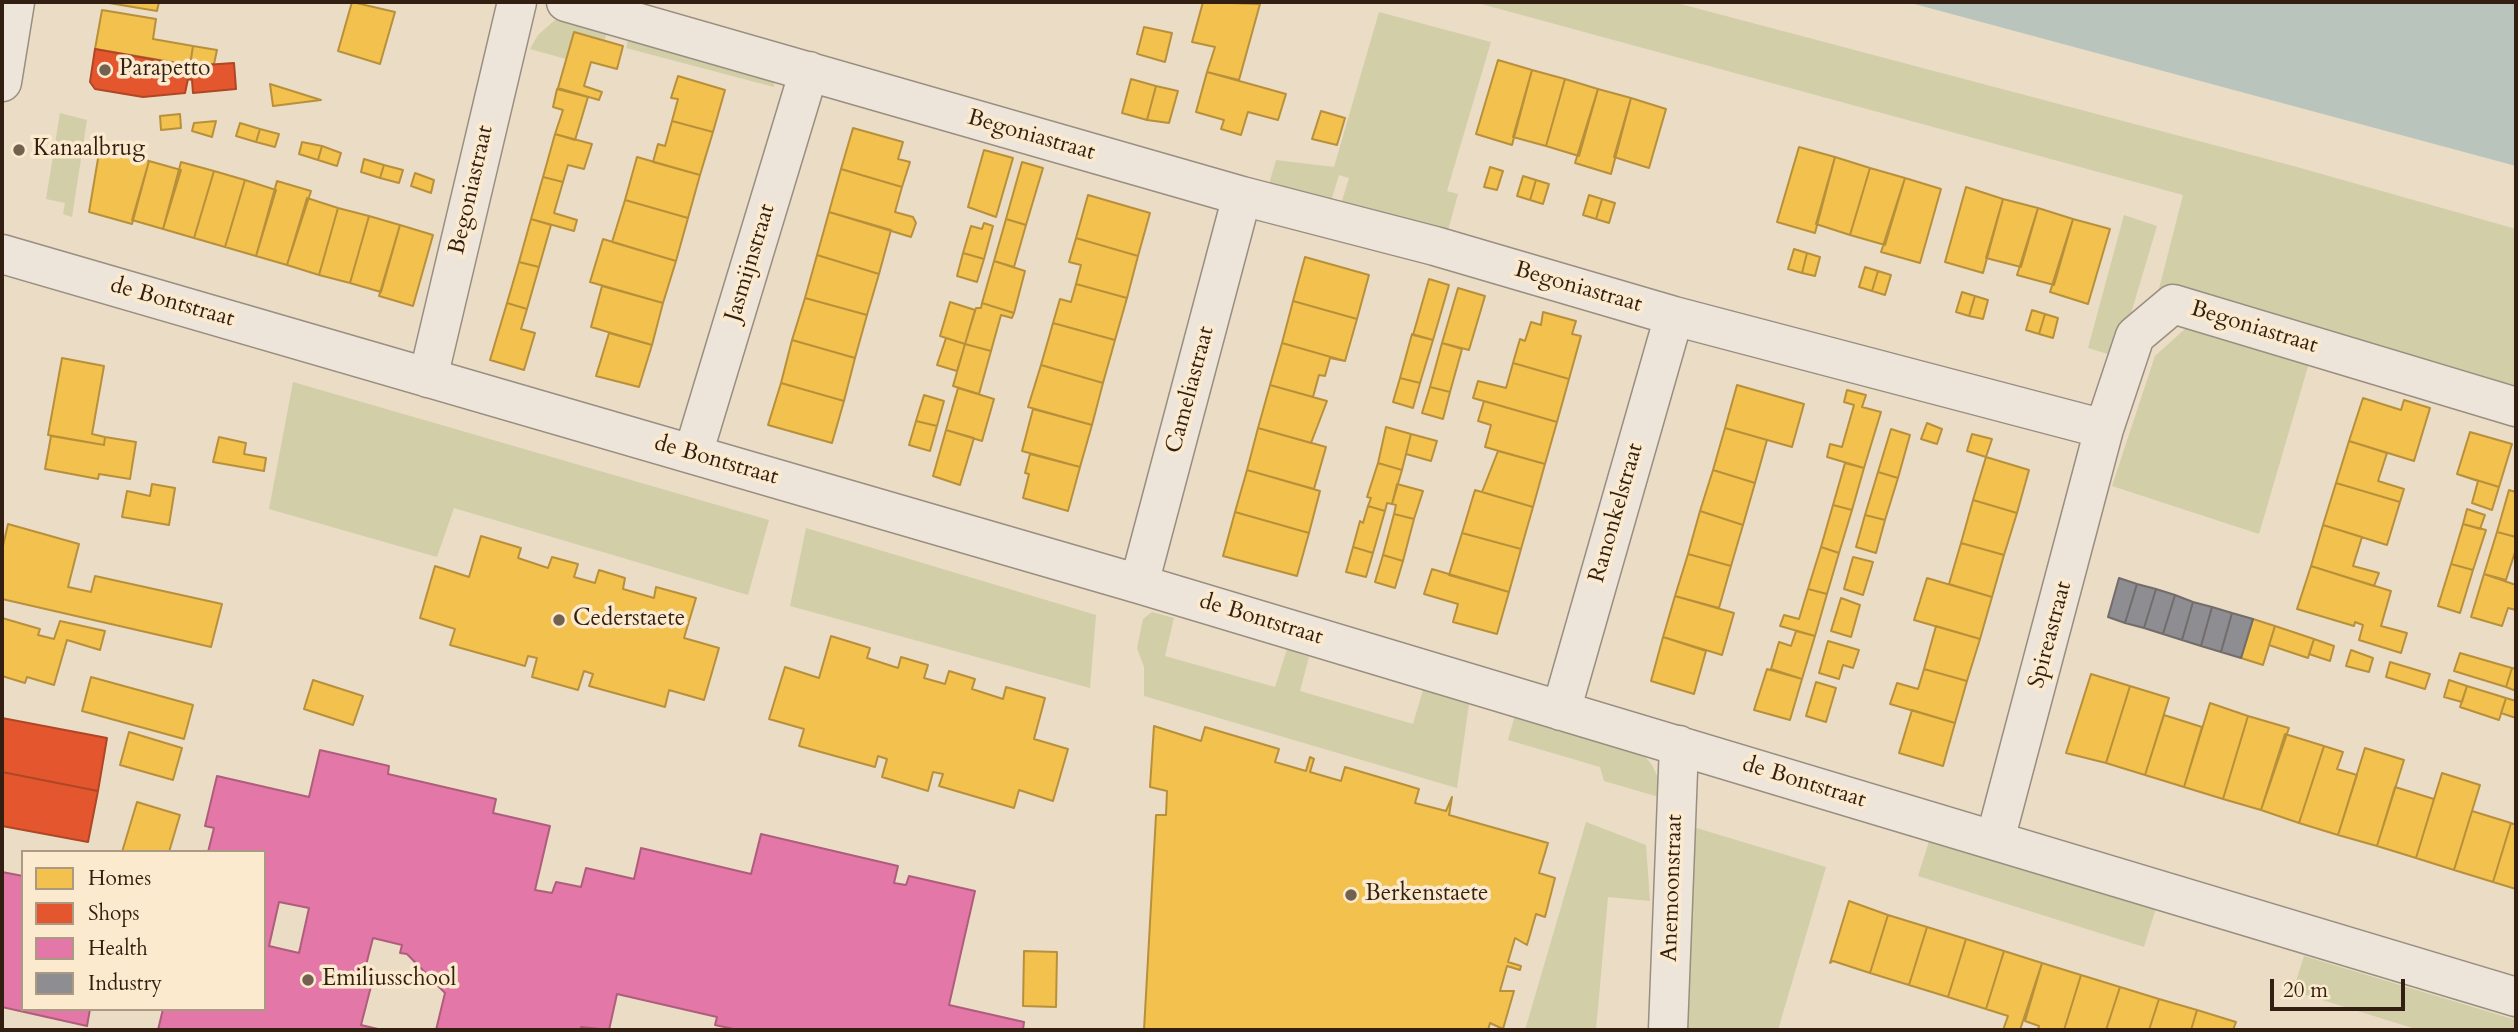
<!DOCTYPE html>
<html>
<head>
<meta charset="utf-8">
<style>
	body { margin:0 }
	#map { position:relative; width:2518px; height:1032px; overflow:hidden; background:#ebdcc5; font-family:Cardo,serif }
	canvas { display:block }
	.frame { position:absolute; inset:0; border:4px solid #321f11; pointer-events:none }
	.legend { position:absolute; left:21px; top:850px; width:245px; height:161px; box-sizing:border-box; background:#fceacf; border:2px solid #ab9983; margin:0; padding:9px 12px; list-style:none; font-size:21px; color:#321f11 }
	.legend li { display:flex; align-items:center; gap:14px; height:35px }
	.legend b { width:35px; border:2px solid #ab9983 }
	.scale { position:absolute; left:2270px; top:979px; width:135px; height:32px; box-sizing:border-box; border:4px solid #321f11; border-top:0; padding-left:9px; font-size:21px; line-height:24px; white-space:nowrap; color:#321f11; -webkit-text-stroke:5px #fceacf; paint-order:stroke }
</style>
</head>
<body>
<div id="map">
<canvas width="2518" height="1032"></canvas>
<div class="frame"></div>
<ul class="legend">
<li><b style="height:19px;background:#f2c14e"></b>Homes</li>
<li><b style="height:19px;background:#e4572e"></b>Shops</li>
<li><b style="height:19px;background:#e377a8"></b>Health</li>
<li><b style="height:19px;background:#8d8d92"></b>Industry</li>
</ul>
<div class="scale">20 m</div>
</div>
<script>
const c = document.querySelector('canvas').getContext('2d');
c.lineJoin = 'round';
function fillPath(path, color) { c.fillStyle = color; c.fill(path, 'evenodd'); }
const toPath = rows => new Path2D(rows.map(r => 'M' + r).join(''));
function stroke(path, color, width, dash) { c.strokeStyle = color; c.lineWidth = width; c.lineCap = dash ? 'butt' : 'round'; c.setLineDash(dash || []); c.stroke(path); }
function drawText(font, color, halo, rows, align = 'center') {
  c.font = font + ' Cardo,serif'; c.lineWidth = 7; c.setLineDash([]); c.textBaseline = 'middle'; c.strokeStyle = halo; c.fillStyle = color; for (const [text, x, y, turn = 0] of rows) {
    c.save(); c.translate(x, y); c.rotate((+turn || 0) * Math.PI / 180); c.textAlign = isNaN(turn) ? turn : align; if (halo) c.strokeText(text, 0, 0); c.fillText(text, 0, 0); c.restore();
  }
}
fillPath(toPath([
	[1474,2,1673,2,2297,167,2516,229,2516,391,2152,316,2183,195],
	[1379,12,1491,42,1447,191,1458,194,1447,234,1341,204,1349,178,1339,175,1331,201,1269,184,1276,160,1334,167],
	[568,17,607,29,605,40,574,32,566,59,530,49,538,35,555,20],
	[629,36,773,79,774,87,626,48],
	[60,113,87,120,72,217,63,214,65,203,46,199],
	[2124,215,2157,226,2118,357,2088,348],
	[2186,328,2309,363,2259,534,2112,486,2155,356],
	[293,382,769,520,748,595,454,508,437,557,269,509],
	[806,528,1096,615,1090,688,790,606],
	[1152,612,1174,618,1165,656,1275,687,1287,649,1309,657,1300,691,1413,724,1423,690,1469,704,1457,788,1144,696,1144,667,1137,648,1143,619],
	[1515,715,1637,747,1652,765,1658,778,1659,797,1604,781,1600,767,1508,740],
	[1586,822,1646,845,1650,901,1608,897,1596,1030,1525,1030],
	[1693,827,1826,867,1778,1030,1682,1030],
	[1930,838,2156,908,2144,947,1918,876],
	[2304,956,2516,1020,2516,1030,2419,1030,2293,991]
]), '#d1cea8');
fillPath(toPath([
	[1907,2,2516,2,2516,166]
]), '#b9c4bd');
const homes = toPath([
	[103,2,159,2,157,11,103,2],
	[352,2,395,12,380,64,338,51,352,2],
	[1203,2,1260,4,1239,80,1207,72,1215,47,1192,42,1203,2],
	[102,10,156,19,153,39,193,46,190,65,95,49,102,10],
	[1144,27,1172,33,1165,62,1137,54,1144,27],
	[574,32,623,46,617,69,591,62,584,86,602,92,599,100,558,88,574,32],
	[193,46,217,50,214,64,190,66,193,46],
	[1498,60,1532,70,1512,145,1476,134,1498,60],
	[1532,70,1565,79,1546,146,1513,137,1532,70],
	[1207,72,1286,94,1278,120,1248,112,1241,135,1221,129,1224,120,1196,112,1207,72],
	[678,76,725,90,713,132,672,121,678,99,671,98,678,76],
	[1131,79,1156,86,1147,120,1122,113,1131,79],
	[1565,79,1598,89,1579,156,1546,146,1565,79],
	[270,84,321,100,273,106,270,84],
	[1156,86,1178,91,1169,123,1147,120,1156,86],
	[557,89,588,97,575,140,555,134,563,110,553,107,557,89],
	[1598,89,1631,98,1611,174,1575,163,1598,89],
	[1631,98,1666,109,1649,168,1614,157,1631,98],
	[1321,111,1345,118,1337,145,1312,139,1321,111],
	[180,114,181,128,161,130,160,116,180,114],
	[216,121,212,137,192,131,194,123,216,121],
	[672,121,713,132,700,175,653,162,658,144,665,146,672,121],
	[240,123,260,129,256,142,236,136,240,123],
	[853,128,903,142,898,159,910,162,902,187,841,169,853,128],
	[260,129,279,134,275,147,256,142,260,129],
	[555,134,592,144,584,169,568,165,563,182,543,177,555,134],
	[302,142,322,146,318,160,299,154,302,142],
	[322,146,341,153,337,166,318,160,322,146],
	[100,147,149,161,132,224,89,212,100,147],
	[1799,147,1835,157,1815,233,1777,222,1799,147],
	[984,150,1013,158,996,217,968,207,984,150],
	[637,157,700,175,688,218,625,200,637,157],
	[1835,157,1870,168,1850,235,1816,224,1835,157],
	[364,159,384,165,380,178,361,172,364,159],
	[149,161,181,170,163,229,132,220,149,161],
	[181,162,214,171,194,238,163,229,181,162],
	[1022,162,1043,168,1026,225,1006,219,1022,162],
	[384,165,403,170,399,183,380,178,384,165],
	[1490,167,1503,171,1497,190,1484,187,1490,167],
	[1870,168,1905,178,1885,245,1850,235,1870,168],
	[841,169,902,187,895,212,913,217,916,223,911,237,829,212,841,169],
	[214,171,245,180,225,247,194,238,214,171],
	[415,173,434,180,431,193,411,186,415,173],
	[1523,176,1536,180,1530,200,1517,196,1523,176],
	[543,177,563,182,554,213,577,220,574,231,531,219,543,177],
	[1905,178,1941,189,1920,263,1881,252,1905,178],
	[245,180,276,190,256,256,225,247,245,180],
	[1536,180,1549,184,1543,204,1530,200,1536,180],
	[277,181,311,191,287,265,256,256,277,181],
	[1966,187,2003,199,1983,273,1945,262,1966,187],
	[1088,195,1150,213,1138,256,1076,238,1088,195],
	[1589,195,1602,199,1596,219,1583,215,1589,195],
	[307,198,338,208,319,275,287,265,307,198],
	[1602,199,1615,203,1609,223,1596,219,1602,199],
	[2003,199,2038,208,2021,267,1986,258,2003,199],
	[625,200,688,218,676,261,612,242,625,200],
	[338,208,369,216,350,283,319,275,338,208],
	[2038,208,2073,219,2054,285,2017,275,2038,208],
	[829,212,891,230,879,274,817,255,829,212],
	[369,216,400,225,381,292,350,283,369,216],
	[531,219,551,225,539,267,519,262,531,219],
	[1006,219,1026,225,1014,267,994,261,1006,219],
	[2073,219,2110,229,2088,304,2050,292,2073,219],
	[984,223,993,226,984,259,963,253,971,226,982,229,984,223],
	[400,225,433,235,413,306,379,296,400,225],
	[1076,238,1138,256,1127,298,1076,284,1081,265,1069,262,1076,238],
	[603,239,676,261,663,303,590,282,603,239],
	[1794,249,1807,253,1802,273,1788,269,1794,249],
	[963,253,984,259,977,282,957,276,963,253],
	[1807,253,1820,257,1815,276,1802,273,1807,253],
	[817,255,879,274,867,315,805,298,817,255],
	[1305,257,1369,275,1357,319,1293,301,1305,257],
	[994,261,1025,271,1014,313,982,303,994,261],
	[519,262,539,267,527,309,507,303,519,262],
	[1865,267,1878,271,1872,291,1859,287,1865,267],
	[1878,271,1891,275,1885,295,1872,291,1878,271],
	[1429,279,1449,285,1433,340,1413,335,1429,279],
	[1076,284,1127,298,1115,340,1053,323,1060,299,1071,302,1076,284],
	[602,286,663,303,652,345,591,327,602,286],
	[1458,288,1485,296,1469,350,1442,343,1458,288],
	[1962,292,1975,296,1969,316,1956,312,1962,292],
	[1975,296,1988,300,1983,319,1969,316,1975,296],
	[805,298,867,315,855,358,792,340,805,298],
	[1293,301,1357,319,1345,361,1282,343,1293,301],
	[950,302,975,310,965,344,940,336,950,302],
	[507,303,527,309,521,329,535,333,524,370,490,360,507,303],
	[982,303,1014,313,1012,318,1001,315,991,351,965,344,976,308,981,308,982,303],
	[2032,310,2045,314,2039,334,2026,330,2032,310],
	[1543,312,1576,321,1572,334,1581,336,1569,379,1513,363,1520,339,1525,341,1531,322,1541,325,1543,312],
	[2045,314,2058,318,2053,338,2039,334,2045,314],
	[1053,323,1115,340,1103,383,1041,365,1053,323],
	[609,333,652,345,639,387,596,376,609,333],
	[1412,334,1433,340,1420,383,1400,378,1412,334],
	[946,338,965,344,957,371,937,365,946,338],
	[792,340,855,358,844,401,781,383,792,340],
	[1282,343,1345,361,1330,358,1325,376,1319,375,1313,397,1270,385,1282,343],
	[1442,343,1462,349,1450,392,1430,387,1442,343],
	[965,344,991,351,979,394,953,386,965,344],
	[62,358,104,366,92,434,105,437,104,445,48,435,62,358],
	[1513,363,1569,379,1557,422,1473,398,1478,381,1506,388,1513,363],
	[1041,365,1103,383,1092,425,1028,407,1041,365],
	[1400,378,1420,383,1413,408,1393,402,1400,378],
	[781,383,844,401,832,443,768,425,781,383],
	[1270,385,1327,401,1311,443,1258,428,1270,385],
	[1737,385,1804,404,1792,447,1725,428,1737,385],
	[1430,387,1450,392,1443,419,1422,413,1430,387],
	[958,388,994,399,982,441,946,430,958,388],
	[1847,390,1866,395,1862,407,1881,412,1864,468,1827,457,1830,444,1842,447,1854,405,1844,402,1847,390],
	[924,395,944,401,937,426,916,421,924,395],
	[2363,398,2401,410,2404,400,2430,408,2414,461,2349,441,2363,398],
	[1484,401,1557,422,1545,464,1485,447,1491,425,1478,421,1484,401],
	[1033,409,1092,425,1080,467,1022,451,1033,409],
	[916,421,937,426,930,451,909,445,916,421],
	[1927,423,1942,429,1937,444,1921,439,1927,423],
	[1386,427,1411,434,1402,470,1378,463,1386,427],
	[1258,428,1326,447,1314,489,1247,470,1258,428],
	[1725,428,1767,440,1755,483,1713,470,1725,428],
	[1891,429,1910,435,1898,478,1878,472,1891,429],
	[946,430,974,438,960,485,933,476,946,430],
	[2470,432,2512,444,2499,487,2457,474,2470,432],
	[1411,434,1437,441,1431,461,1406,454,1411,434],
	[1972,434,1992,439,1986,457,1967,451,1972,434],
	[51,436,104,445,105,437,136,442,130,479,99,474,98,479,45,469,51,436],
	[219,437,246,443,244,454,266,458,264,471,213,462,219,437],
	[2349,441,2387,453,2378,481,2404,489,2400,502,2336,483,2349,441],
	[1498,451,1545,464,1533,507,1482,492,1498,451],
	[1030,454,1080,467,1068,511,1023,498,1029,474,1025,473,1030,454],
	[1986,457,2029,470,2017,513,1973,500,1986,457],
	[1378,463,1402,470,1392,504,1387,503,1385,511,1368,506,1371,498,1367,497,1378,463],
	[1845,463,1864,468,1852,510,1833,505,1845,463],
	[1247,470,1320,491,1309,533,1235,512,1247,470],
	[1713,470,1755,483,1743,525,1700,511,1713,470],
	[1878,472,1898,478,1885,520,1865,515,1878,472],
	[2457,474,2499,487,2492,510,2472,503,2478,481,2457,474],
	[2336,483,2400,502,2387,545,2323,525,2336,483],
	[152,484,175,488,169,525,122,517,127,491,150,496,152,484],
	[1397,484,1423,491,1414,519,1394,514,1396,505,1392,504,1397,484],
	[1475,490,1533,507,1521,549,1462,533,1475,490],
	[2509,490,2516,492,2516,537,2497,532,2509,490],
	[1973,500,2017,513,2004,555,1961,543,1973,500],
	[1833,505,1852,510,1839,553,1821,547,1833,505],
	[1368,506,1385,511,1373,553,1353,547,1360,521,1363,523,1368,506],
	[2467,509,2485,515,2480,529,2463,524,2467,509],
	[1700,511,1743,525,1731,566,1688,554,1700,511],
	[1235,512,1309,533,1297,576,1223,556,1235,512],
	[1394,514,1414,519,1403,561,1383,555,1394,514],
	[1865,515,1885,520,1876,553,1856,547,1865,515],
	[8,524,79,544,68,587,91,592,95,576,222,604,211,647,2,599,2,550,8,524],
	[2463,524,2486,530,2473,570,2451,564,2463,524],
	[2323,525,2362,537,2353,566,2379,573,2374,586,2311,566,2323,525],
	[2497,532,2516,537,2516,549,2506,580,2484,574,2497,532],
	[1462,533,1521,549,1509,592,1449,575,1462,533],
	[481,536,521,548,518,558,548,568,552,557,578,564,574,577,595,583,599,570,625,578,623,589,654,598,656,587,696,598,684,638,719,648,704,700,669,690,665,707,589,686,593,674,584,671,578,690,532,677,537,658,528,656,525,666,450,645,455,629,420,618,435,566,469,577,481,536],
	[1961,543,2004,555,1992,597,1949,584,1961,543],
	[1353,547,1373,553,1366,577,1346,572,1353,547],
	[1821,547,1839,553,1827,594,1808,589,1821,547],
	[1688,554,1731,566,1719,608,1675,596,1688,554],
	[1383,555,1403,561,1395,588,1375,582,1383,555],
	[1853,557,1873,562,1863,595,1844,589,1853,557],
	[2451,564,2473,570,2460,613,2438,606,2451,564],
	[2311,566,2391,591,2381,626,2407,633,2401,653,2359,640,2363,625,2355,622,2354,626,2297,609,2311,566],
	[1432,569,1509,592,1497,634,1453,622,1458,604,1424,594,1432,569],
	[2484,574,2516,585,2516,610,2508,608,2502,626,2471,617,2484,574],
	[1927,578,1992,597,1980,639,1914,620,1927,578],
	[1808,589,1827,594,1815,636,1780,626,1784,615,1799,619,1808,589],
	[1675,596,1734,613,1722,655,1663,637,1675,596],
	[1841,598,1860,605,1851,637,1831,631,1841,598],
	[2,618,40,629,38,635,54,639,60,621,105,631,100,650,67,640,54,685,27,677,25,683,2,676,2,618],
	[2253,619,2275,626,2263,665,2241,658,2253,619],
	[1936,626,1980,639,1967,681,1924,669,1936,626],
	[2275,626,2314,639,2308,658,2269,645,2275,626],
	[1796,631,1815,636,1802,679,1771,669,1779,642,1791,646,1796,631],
	[831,636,870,648,867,658,898,668,901,657,928,665,924,678,945,684,949,671,975,679,972,689,1003,699,1006,687,1045,698,1034,739,1068,749,1053,801,1019,790,1014,808,939,786,943,774,933,772,928,791,882,777,887,759,878,756,875,767,799,746,804,729,769,719,785,667,819,678,831,636],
	[1663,637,1706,651,1694,694,1651,681,1663,637],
	[2314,639,2334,646,2330,661,2309,654,2314,639],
	[1828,641,1859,650,1853,668,1843,665,1839,679,1819,673,1828,641],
	[2351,650,2373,658,2369,672,2346,666,2351,650],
	[2460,653,2512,668,2506,687,2454,671,2460,653],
	[2390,662,2430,674,2425,689,2386,677,2390,662],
	[2512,668,2516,669,2516,691,2506,687,2512,668],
	[1767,669,1802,679,1790,720,1754,710,1767,669],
	[1924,669,1967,681,1955,723,1890,704,1897,683,1918,689,1924,669],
	[2091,674,2130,686,2106,763,2066,753,2091,674],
	[91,677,193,705,184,739,82,711,91,677],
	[313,680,363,696,353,725,304,709,313,680],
	[2449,680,2467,686,2462,702,2444,697,2449,680],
	[1816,682,1836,688,1826,722,1806,716,1816,682],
	[2130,686,2169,698,2145,775,2106,763,2130,686],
	[2467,686,2506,698,2499,720,2460,707,2467,686],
	[2506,698,2516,701,2516,718,2501,713,2506,698],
	[2210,703,2248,716,2223,799,2184,787,2210,703],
	[1912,710,1955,723,1943,766,1899,753,1912,710],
	[2164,715,2202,727,2184,787,2145,775,2164,715],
	[2248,716,2289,728,2261,810,2223,799,2248,716],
	[1154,726,1201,741,1205,727,1279,749,1275,762,1306,771,1310,757,1314,759,1310,772,1341,781,1345,767,1419,789,1415,803,1446,811,1452,797,1449,815,1548,843,1539,873,1555,878,1545,917,1536,914,1527,945,1515,938,1508,962,1521,966,1520,970,1507,966,1500,991,1514,991,1503,1029,1490,1023,1488,1030,1144,1030,1156,815,1166,815,1167,791,1150,787,1154,726],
	[129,732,182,748,173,780,120,765,129,732],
	[2285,734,2324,746,2299,823,2261,810,2285,734],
	[2324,746,2343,752,2337,769,2357,775,2338,835,2299,823,2324,746],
	[2365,748,2404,760,2377,846,2338,835,2365,748],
	[2442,773,2480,785,2454,870,2416,858,2442,773],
	[2395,787,2434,799,2416,858,2377,846,2395,787],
	[137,802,180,815,169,852,122,852,137,802],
	[2472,811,2511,823,2493,882,2454,870,2472,811],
	[2511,823,2516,825,2516,889,2493,882,2511,823],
	[1849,901,1888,915,1870,973,1833,961,1830,963,1849,901],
	[1888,915,1927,927,1909,985,1870,973,1888,915],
	[1927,927,1966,939,1948,997,1909,985,1927,927],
	[1966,939,2004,951,1986,1009,1948,997,1966,939],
	[1024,951,1057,952,1056,1007,1023,1006,1024,951],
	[2004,951,2042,963,2020,1030,2003,1030,2008,1016,1986,1009,2004,951],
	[2042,963,2081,975,2064,1030,2038,1030,2039,1026,2025,1021,2042,963],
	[2081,975,2120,987,2106,1030,2064,1030,2081,975],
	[2120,987,2159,999,2149,1030,2106,1030,2120,987],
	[2159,999,2197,1010,2191,1030,2149,1030,2159,999],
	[2197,1010,2236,1022,2233,1030,2191,1030,2197,1010]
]);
fillPath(homes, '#f2c14e');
stroke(homes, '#b8903c', 2);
const shops = toPath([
	[95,49,190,66,234,63,236,89,193,93,192,80,188,79,185,93,143,97,95,89,90,82,95,49],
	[2,718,107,738,98,791,2,772,2,718],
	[2,772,98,791,88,842,2,826,2,772]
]);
fillPath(shops, '#e4572e');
stroke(shops, '#af4625', 2);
const health = toPath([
	[320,750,389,766,388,774,496,799,493,813,550,826,535,890,552,893,556,882,581,887,586,868,634,879,641,848,751,874,761,834,898,866,894,883,906,885,909,876,975,891,949,1005,1024,1022,1023,1030,738,1030,715,1025,717,1017,617,994,609,1030,581,1027,580,1030,436,1030,445,993,407,954,400,953,402,945,373,938,365,969,375,971,361,1025,382,1030,158,1030,163,1009,264,1009,264,852,208,852,214,828,205,826,217,776,309,797,320,750],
	[279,902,309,908,299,953,269,946,279,902],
	[2,872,23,876,23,1009,90,1009,87,1026,2,1007,2,872]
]);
fillPath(health, '#e377a8');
stroke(health, '#ae5d7b', 2);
const industry = toPath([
	[2119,578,2137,584,2125,623,2108,617,2119,578],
	[2137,584,2156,589,2144,628,2125,623,2137,584],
	[2156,589,2175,595,2163,634,2144,628,2156,589],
	[2175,595,2193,602,2182,640,2163,634,2175,595],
	[2193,602,2212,607,2201,646,2182,640,2193,602],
	[2212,607,2232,613,2221,652,2201,646,2212,607],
	[2232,613,2253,619,2241,658,2221,652,2232,613]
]);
fillPath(industry, '#8d8d92');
stroke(industry, '#726c6b', 2);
const minor = toPath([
	[566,2,1242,196,1435,246,1674,316,2104,429],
	[2,254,1139,584,2516,997],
	[428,378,517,2],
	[693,454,809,71],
	[1139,584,1242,196],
	[1561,711,1674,316],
	[1995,840,2104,429,2135,336,2173,304,2516,407],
	[1668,1030,1679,745]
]);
const tertiary = toPath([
	[2,82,15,2]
]);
stroke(minor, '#998e80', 41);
stroke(tertiary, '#998e80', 41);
stroke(minor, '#ede5da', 38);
stroke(tertiary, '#ede5da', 38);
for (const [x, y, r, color] of [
	[105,70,7,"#736150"],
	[19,150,7,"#736150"],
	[559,620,7,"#736150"],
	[1351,895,7,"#736150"],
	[308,980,7,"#736150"]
]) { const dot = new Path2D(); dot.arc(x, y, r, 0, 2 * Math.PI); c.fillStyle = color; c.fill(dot); stroke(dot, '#fceacf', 2.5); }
drawText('23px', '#321f11', '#fceacf', [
	["Parapetto",119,70],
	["Kanaalbrug",33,150],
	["Cederstaete",573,620],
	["Berkenstaete",1365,895],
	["Emiliusschool",322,980]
], 'left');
drawText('23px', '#321f11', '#fceacf', [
	["Begoniastraat",1031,136,16],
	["Begoniastraat",472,190,-77],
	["Jasmijnstraat",751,263,-73],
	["Begoniastraat",1578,288,16],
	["de Bontstraat",172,303,16],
	["Begoniastraat",2254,328,17],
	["Cameliastraat",1191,390,-75],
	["de Bontstraat",716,461,16],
	["Ranonkelstraat",1617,513,-74],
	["de Bontstraat",1261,620,17],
	["Spireastraat",2051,635,-75],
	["de Bontstraat",1804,783,17],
	["Anemoonstraat",1673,888,-88]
]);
</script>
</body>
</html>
